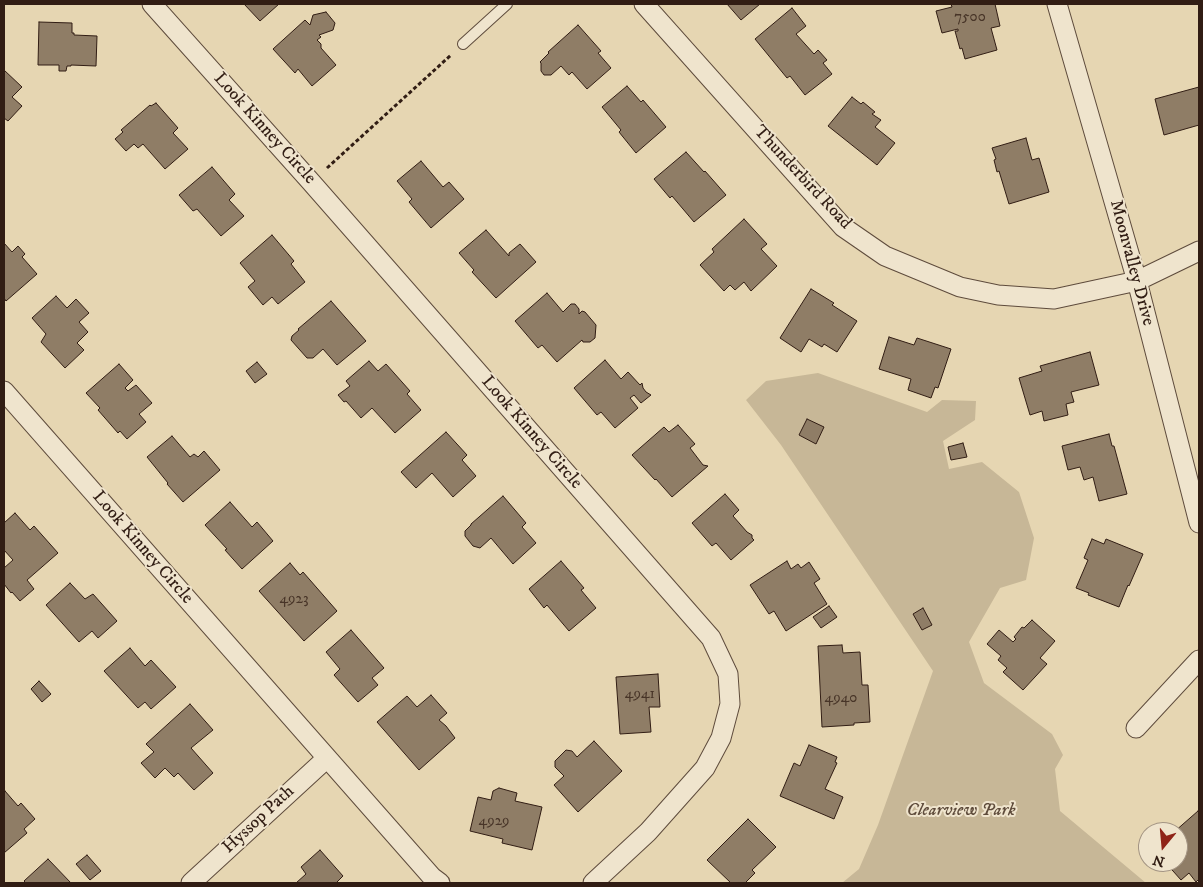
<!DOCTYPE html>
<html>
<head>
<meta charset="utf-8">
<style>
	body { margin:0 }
	#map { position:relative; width:1203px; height:887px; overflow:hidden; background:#e6d6b2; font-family:"IM FELL DW Pica",serif }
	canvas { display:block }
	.frame { position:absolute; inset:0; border:5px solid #311d14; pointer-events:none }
	.north { position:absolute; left:1138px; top:822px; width:50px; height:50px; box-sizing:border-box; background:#efe4cd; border:1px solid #a39483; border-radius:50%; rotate:197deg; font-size:14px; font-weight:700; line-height:20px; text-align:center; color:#311d14 }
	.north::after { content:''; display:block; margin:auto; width:18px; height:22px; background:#8f2418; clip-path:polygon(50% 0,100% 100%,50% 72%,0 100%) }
</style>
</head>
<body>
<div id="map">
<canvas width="1203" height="887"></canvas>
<div class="frame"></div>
<div class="north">N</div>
</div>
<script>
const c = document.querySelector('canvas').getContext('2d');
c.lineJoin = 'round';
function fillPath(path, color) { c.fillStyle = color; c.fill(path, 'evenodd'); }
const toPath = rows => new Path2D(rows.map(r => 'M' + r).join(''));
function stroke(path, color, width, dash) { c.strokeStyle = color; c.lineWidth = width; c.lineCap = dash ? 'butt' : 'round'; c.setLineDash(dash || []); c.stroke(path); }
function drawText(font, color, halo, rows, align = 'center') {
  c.font = font + ' "IM FELL DW Pica",serif'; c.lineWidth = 4; c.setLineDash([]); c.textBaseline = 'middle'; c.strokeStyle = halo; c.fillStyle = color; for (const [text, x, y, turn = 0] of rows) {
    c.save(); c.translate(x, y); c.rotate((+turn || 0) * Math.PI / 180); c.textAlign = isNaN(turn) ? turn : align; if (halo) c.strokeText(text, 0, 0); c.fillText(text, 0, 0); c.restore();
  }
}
fillPath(toPath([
	[818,373,927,412,942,400,976,401,975,420,943,441,949,469,982,462,1019,492,1034,538,1026,580,1000,588,969,642,984,683,1052,734,1063,755,1055,769,1060,811,1066,816,1146,883,842,883,859,869,878,825,933,671,781,445,746,400,766,381]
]), '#c7b797');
const building = toPath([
	[244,4,279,4,260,21,244,4],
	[727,4,760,4,741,20,727,4],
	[951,4,995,4,1000,26,991,28,997,50,965,59,962,48,960,49,955,31,958,31,958,29,942,33,936,11,952,7,951,4],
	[792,8,806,26,796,34,814,54,818,50,827,60,823,63,832,74,805,95,790,76,787,78,755,39,792,8],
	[326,12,335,23,333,30,319,35,321,37,317,40,321,44,321,48,336,65,312,86,298,69,295,73,273,49,305,20,310,25,313,15,326,12],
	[39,22,72,23,72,33,74,33,74,35,97,36,96,66,71,65,71,66,67,66,66,71,59,71,59,65,38,65,39,22],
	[578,25,601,51,598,53,611,68,587,89,572,72,569,75,561,66,551,75,544,75,541,71,541,63,540,62,549,53,548,52,578,25],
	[4,70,22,87,12,97,22,106,8,121,4,118,4,70],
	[627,86,641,102,643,100,666,127,636,153,619,132,621,130,602,107,627,86],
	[1199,87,1199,125,1164,135,1155,99,1199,87],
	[852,97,861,104,863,102,875,112,872,114,881,120,875,127,895,143,877,165,828,126,852,97],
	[156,103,178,128,173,133,188,149,165,169,143,144,138,148,134,144,126,151,115,139,123,132,121,130,150,105,151,106,156,103],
	[1026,138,1032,160,1039,158,1049,192,1009,204,999,171,997,172,994,160,996,159,992,148,1026,138],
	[686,152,704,172,705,171,726,195,694,222,672,196,670,198,654,179,686,152],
	[421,161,443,187,449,182,464,199,431,228,409,202,412,199,397,181,421,161],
	[212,167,235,194,229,200,244,216,221,236,197,209,193,211,179,195,212,167],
	[744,219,767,244,761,249,777,266,751,291,744,282,735,290,730,285,724,291,700,265,714,252,712,249,744,219],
	[486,230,509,256,509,253,520,244,536,262,496,298,472,272,474,270,459,253,486,230],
	[272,235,294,261,291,264,305,282,278,304,272,297,263,305,248,287,255,281,240,263,272,235],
	[4,243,12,252,18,246,25,254,22,257,37,274,6,301,4,298,4,243],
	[811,289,834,303,832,305,857,321,837,352,824,344,822,347,809,339,801,352,780,338,811,289],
	[547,293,563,312,571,304,575,304,579,309,579,314,582,311,585,312,596,325,595,338,590,342,583,342,582,340,557,362,542,345,538,348,515,321,547,293],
	[56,296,67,308,76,299,89,313,79,322,88,332,77,343,84,350,65,368,41,342,46,334,32,318,56,296],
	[331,301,366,341,337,365,323,349,313,358,307,358,291,340,292,336,299,330,298,329,331,301],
	[889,337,914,345,917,338,951,349,938,388,935,387,931,398,908,390,911,379,879,369,889,337],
	[1090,352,1099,385,1071,392,1074,402,1066,404,1068,415,1044,421,1042,411,1030,415,1019,378,1042,371,1040,366,1090,352],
	[605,360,621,379,628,372,640,385,642,383,643,388,646,392,651,395,641,403,634,395,630,398,638,408,615,428,601,412,597,415,574,388,605,360],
	[369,361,378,371,386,364,410,391,407,394,421,410,395,433,372,408,361,418,346,401,344,402,338,395,350,386,346,381,369,361],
	[257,362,267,374,255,383,246,371,257,362],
	[119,364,133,380,125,388,128,391,136,385,152,403,139,414,146,422,127,439,120,431,118,433,98,410,100,408,86,393,119,364],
	[807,419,824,427,816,444,799,435,807,419],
	[678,425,695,444,690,448,703,465,708,466,672,497,656,479,655,480,632,455,664,427,669,432,678,425],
	[446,432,467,455,462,460,476,476,453,497,432,473,416,488,401,472,446,432],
	[1109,434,1112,446,1114,446,1127,494,1099,501,1093,477,1084,480,1080,467,1068,470,1062,446,1109,434],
	[172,436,190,457,194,454,198,457,204,451,220,470,183,502,167,484,168,483,147,457,172,436],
	[963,443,967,457,951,460,948,447,963,443],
	[725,494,739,510,733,516,747,532,752,535,752,538,754,540,731,560,716,543,712,546,692,523,725,494],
	[503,496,526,523,522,527,536,543,513,564,491,538,480,548,473,546,465,536,465,531,471,525,471,524,503,496],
	[230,502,252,527,257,522,273,541,242,569,225,550,227,549,205,525,230,502],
	[15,513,30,530,34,526,58,553,27,580,34,589,20,601,12,592,11,593,4,584,4,568,13,560,4,550,4,523,15,513],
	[1092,539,1104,544,1106,539,1143,554,1129,586,1128,585,1119,607,1088,595,1089,593,1076,588,1088,560,1084,558,1092,539],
	[561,561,584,588,581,590,596,608,569,631,547,605,544,608,529,589,561,561],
	[787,561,791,569,798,564,801,568,809,562,820,579,814,583,827,604,786,631,774,611,769,614,750,585,787,561],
	[290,563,300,575,303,572,337,611,304,641,259,591,290,563],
	[70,583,85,599,93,594,117,621,98,638,92,631,79,642,46,605,70,583],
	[829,606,837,617,821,628,813,617,829,606],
	[923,608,932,625,922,630,913,614,923,608],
	[1032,620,1055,641,1040,658,1047,664,1023,690,1003,672,1007,668,998,660,1001,656,987,644,999,630,1013,642,1016,639,1014,637,1022,627,1024,628,1032,620],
	[351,630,384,668,372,678,378,685,358,702,334,675,340,669,326,652,351,630],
	[842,645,843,653,860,652,862,685,868,685,870,722,854,723,854,725,822,727,818,646,842,645],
	[130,648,145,666,151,660,176,687,151,709,145,702,138,708,104,671,130,648],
	[658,674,660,707,649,707,651,732,620,734,616,677,658,674],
	[39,681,51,694,42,702,31,689,39,681],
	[431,695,447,713,439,720,446,726,455,738,419,770,377,722,407,696,417,707,431,695],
	[190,704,213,730,191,748,213,773,194,790,178,773,174,777,165,768,155,778,141,763,154,752,146,744,190,704],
	[594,741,622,771,578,812,554,785,564,776,555,767,555,761,566,750,572,751,577,757,594,741],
	[809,745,837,757,835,762,837,763,825,789,843,797,834,819,780,796,794,763,800,766,809,745],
	[499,788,517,793,515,801,542,807,532,850,502,843,503,839,470,831,478,797,491,800,493,791,499,788],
	[5,791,18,806,21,803,35,819,24,829,27,833,4,853,4,792,5,791],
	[1198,811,1199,813,1199,879,1196,882,1189,873,1181,880,1165,862,1178,862,1178,832,1174,832,1198,811],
	[748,819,776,847,752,870,755,873,745,883,731,883,707,860,748,819],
	[320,850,343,876,336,883,296,883,306,874,301,867,320,850],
	[87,855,101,871,90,880,76,864,87,855],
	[48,859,71,883,26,883,24,881,48,859]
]);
fillPath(building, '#8f7d66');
stroke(building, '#311d14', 1);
const lane = toPath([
	[463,44,507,4]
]);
const street = toPath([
	[152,4,311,182,711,638,728,674,730,704,721,738,705,768,648,832,593,883],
	[644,4,843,227,885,256,960,287,998,295,1054,299,1137,281,1199,251],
	[1057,4,1137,281,1199,523],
	[4,391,432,877,440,883],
	[1136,728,1199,660],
	[191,883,327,758]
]);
stroke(lane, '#5e4b3c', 12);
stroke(street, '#5e4b3c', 21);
stroke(toPath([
	[327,168,451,55]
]), '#311d14', 3, [4, 2.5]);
stroke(lane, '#efe4cd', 10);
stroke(street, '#efe4cd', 19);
drawText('15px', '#483528', null, [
	["7500",970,18],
	["4923",294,600],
	["4941",640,695],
	["4940",841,699],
	["4929",494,822]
]);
drawText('18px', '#311d14', '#efe4cd', [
	["Look Kinney Circle",264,129,48],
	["Thunderbird Road",802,178,47],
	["Moonvalley Drive",1131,263,75],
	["Look Kinney Circle",531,433,49],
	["Look Kinney Circle",142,548,49],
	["Hyssop Path",259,820,-43]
]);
drawText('italic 18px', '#5e4b3b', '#efe4cd', [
	["Clearview Park",961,811]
]);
</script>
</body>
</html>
